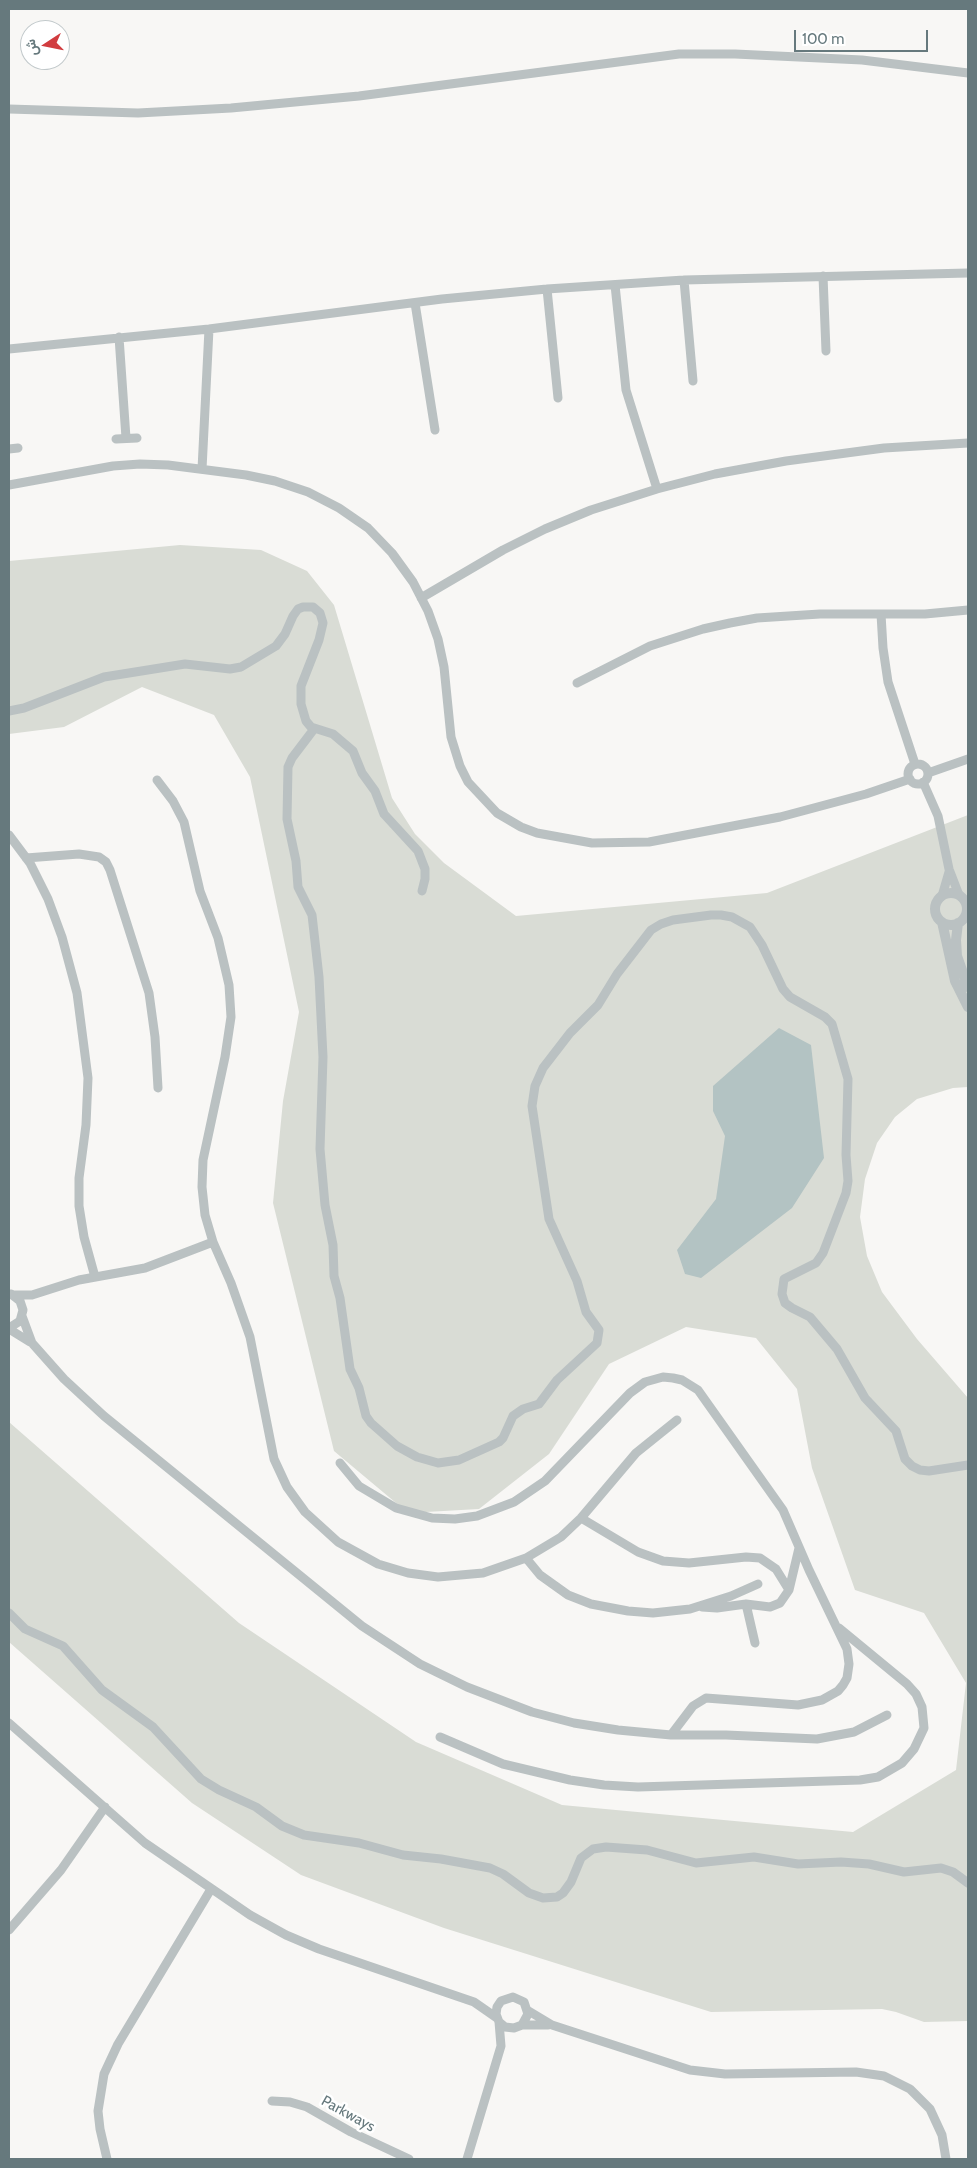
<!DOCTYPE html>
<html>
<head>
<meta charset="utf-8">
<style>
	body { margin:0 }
	#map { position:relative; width:977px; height:2168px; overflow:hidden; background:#f8f7f5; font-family:Cabin,Vazirmatn,sans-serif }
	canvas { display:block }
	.frame { position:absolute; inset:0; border:10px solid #66797d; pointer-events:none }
	.north { position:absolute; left:20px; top:20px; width:50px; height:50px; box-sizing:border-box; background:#fff; border:1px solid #c2c9cb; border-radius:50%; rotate:259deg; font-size:14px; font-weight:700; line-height:20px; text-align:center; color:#66797d }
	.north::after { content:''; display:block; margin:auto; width:18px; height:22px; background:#d13c3f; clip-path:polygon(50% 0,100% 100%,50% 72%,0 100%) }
	.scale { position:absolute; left:794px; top:30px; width:134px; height:22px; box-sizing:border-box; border:2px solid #66797d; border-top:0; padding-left:6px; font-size:15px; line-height:18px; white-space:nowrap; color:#66797d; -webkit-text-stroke:4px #fff; paint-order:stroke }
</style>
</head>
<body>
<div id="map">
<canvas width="977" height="2168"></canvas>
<div class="frame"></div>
<div class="north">ش</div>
<div class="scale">100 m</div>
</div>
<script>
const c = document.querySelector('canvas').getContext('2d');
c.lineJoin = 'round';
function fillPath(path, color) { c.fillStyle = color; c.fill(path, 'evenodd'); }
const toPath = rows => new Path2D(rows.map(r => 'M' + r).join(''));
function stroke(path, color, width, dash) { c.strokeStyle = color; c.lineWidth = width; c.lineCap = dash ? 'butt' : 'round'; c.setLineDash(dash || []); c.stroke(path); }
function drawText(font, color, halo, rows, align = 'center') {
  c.font = font + ' Cabin,sans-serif'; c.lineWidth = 5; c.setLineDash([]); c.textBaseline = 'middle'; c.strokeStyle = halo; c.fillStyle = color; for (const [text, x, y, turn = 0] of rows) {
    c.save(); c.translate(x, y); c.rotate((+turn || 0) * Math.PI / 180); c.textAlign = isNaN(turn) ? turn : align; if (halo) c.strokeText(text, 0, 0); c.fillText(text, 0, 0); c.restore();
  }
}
fillPath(toPath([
	[180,545,261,550,307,571,334,605,392,798,415,834,444,863,516,916,767,893,968,815,968,1087,953,1088,917,1099,895,1117,877,1143,865,1179,860,1217,867,1256,882,1292,917,1339,968,1398,968,2021,924,2022,896,2012,882,2009,711,2012,444,1928,301,1875,192,1803,9,1642,9,1422,239,1623,416,1742,562,1805,853,1832,956,1770,966,1683,924,1613,855,1590,812,1468,797,1389,756,1338,686,1327,609,1364,549,1454,479,1509,408,1513,334,1451,273,1203,283,1101,299,1012,250,777,214,715,142,687,64,727,9,734,9,561]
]), '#d9dcd5');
fillPath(toPath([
	[779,1028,811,1045,824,1158,792,1208,701,1278,685,1274,677,1250,716,1199,725,1136,713,1111,713,1086]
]), '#b3c3c3');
stroke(toPath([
	[9,109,138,113,231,108,359,96,679,54,735,54,862,60,968,73],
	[823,276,826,351],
	[684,280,693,381],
	[615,285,626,390,657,489],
	[547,289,558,398],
	[415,303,435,430],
	[119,337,126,438],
	[9,349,209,329,442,299,547,289,684,280,968,273],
	[116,439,137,438],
	[9,449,18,448],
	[202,469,209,329],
	[9,485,113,466,140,464,168,465,246,475,275,481,308,492,339,508,368,528,392,553,413,582,428,611,438,639,444,667,451,737,460,766,468,782,497,813,521,827,537,833,592,843,649,842,780,817,866,794,910,779],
	[421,598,503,550,545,529,591,510,657,489,715,474,786,461,884,448,968,443],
	[881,614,883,648,888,682,915,764],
	[577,683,650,646,703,629,730,623,757,618,820,614,925,614,968,610],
	[9,711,24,708,104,677,185,664,230,669,241,667,276,646,285,634,293,616,298,609,303,607,313,607,320,613,323,623,319,640,301,686,301,704,306,721,311,727,333,734,353,751,362,773,375,791,384,814,418,851,425,869,425,879,422,891],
	[314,729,292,758,288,767,287,819,296,861,298,887,312,915,319,977,323,1057,320,1149,325,1205,333,1245,334,1276,340,1298,350,1369,359,1388,366,1416,371,1423,397,1446,417,1457,438,1463,459,1460,499,1442,503,1438,513,1416,523,1409,539,1404,557,1380,597,1343,599,1330,586,1312,577,1281,549,1219,532,1106,535,1086,543,1068,570,1033,598,1005,617,974,651,930,661,924,673,920,711,915,721,915,732,917,750,927,762,945,783,989,790,997,825,1017,832,1024,848,1079,846,1155,848,1181,846,1193,823,1253,816,1263,784,1279,782,1294,785,1303,792,1308,810,1317,837,1349,865,1398,896,1431,905,1459,912,1466,920,1470,929,1471,968,1465],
	'908 774a10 10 0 1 1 20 0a10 10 0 1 1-20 0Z',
	[928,773,968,759],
	[157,780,173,801,184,822,200,891,218,938,229,985,231,1017,225,1057,203,1160,202,1187,205,1215,213,1242,231,1283,250,1337,274,1459,287,1487,305,1512,338,1542,378,1564,408,1573,438,1577,483,1573,526,1558,561,1537,581,1518,636,1453,677,1420],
	[923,782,938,816,949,869,959,895],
	[9,835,30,863,48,899,62,937,77,993,88,1078,86,1125,79,1178,79,1206,84,1237,95,1277],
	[26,858,79,854,99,857,106,862,110,870,149,993,155,1037,158,1088],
	[942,896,949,872],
	[14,1295,32,1295,79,1280,145,1268,213,1242],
	[22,1316,32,1343,64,1379,104,1416,362,1626,420,1664,467,1687,532,1712,574,1723,618,1730,671,1735,726,1735,817,1739,854,1732,887,1715],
	[9,1328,20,1321,23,1310,20,1301,11,1294],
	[9,1329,30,1342],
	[340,1463,359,1486,396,1508,432,1518,455,1519,477,1516,514,1502,545,1481,630,1393,645,1382,663,1377,673,1378,682,1380,698,1390,783,1510,809,1570,847,1649,849,1664,847,1678,843,1685,838,1691,822,1700,798,1705,706,1698,693,1706,671,1735],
	[581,1518,638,1552,663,1561,689,1563,746,1557,760,1558,776,1569,789,1590],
	[526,1558,540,1575,568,1595,591,1604,628,1611,653,1613,690,1609,731,1596,758,1584],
	[746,1604,755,1643],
	[702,1607,717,1608,746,1604,770,1607,780,1603,789,1590,799,1548],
	[9,1613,25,1629,63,1646,102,1690,153,1727,201,1779,219,1790,256,1807,282,1826,304,1835,359,1843,403,1855,441,1859,490,1868,503,1874,529,1893,543,1898,557,1897,563,1893,571,1882,581,1858,593,1849,606,1847,647,1850,696,1863,754,1857,798,1864,841,1862,869,1864,904,1872,941,1868,953,1872,968,1883],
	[9,1723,145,1843,250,1915,286,1935,319,1949,474,2002,497,2018],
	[440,1737,503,1764,570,1780,604,1785,638,1787,860,1780,878,1777,902,1763,914,1749,924,1728,922,1707,916,1694,907,1684,839,1628],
	[9,1930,61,1870,105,1807],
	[527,2010,552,2025,690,2070,725,2074,856,2072,884,2076,910,2089,930,2109,942,2135,946,2159],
	[522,2025,528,2014,524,2002,513,1997,501,2001,497,2007,496,2014,499,2022,505,2027,514,2028,522,2025,548,2025],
	[272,2101,290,2102,307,2107,351,2132,409,2159],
	[107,2159,100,2129,98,2111,104,2074,118,2044,211,1889],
	[467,2159,501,2046,499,2022]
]), '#bac1c2', 9);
stroke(toPath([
	'935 909a16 16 0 1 1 32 0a16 16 0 1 1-32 0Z',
	[942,922,955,981,968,1007],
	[958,923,956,940,957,956,968,987]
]), '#bac1c2', 10);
drawText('15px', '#66797d', '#fff', [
	["Parkways",348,2114,29]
]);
</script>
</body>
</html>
